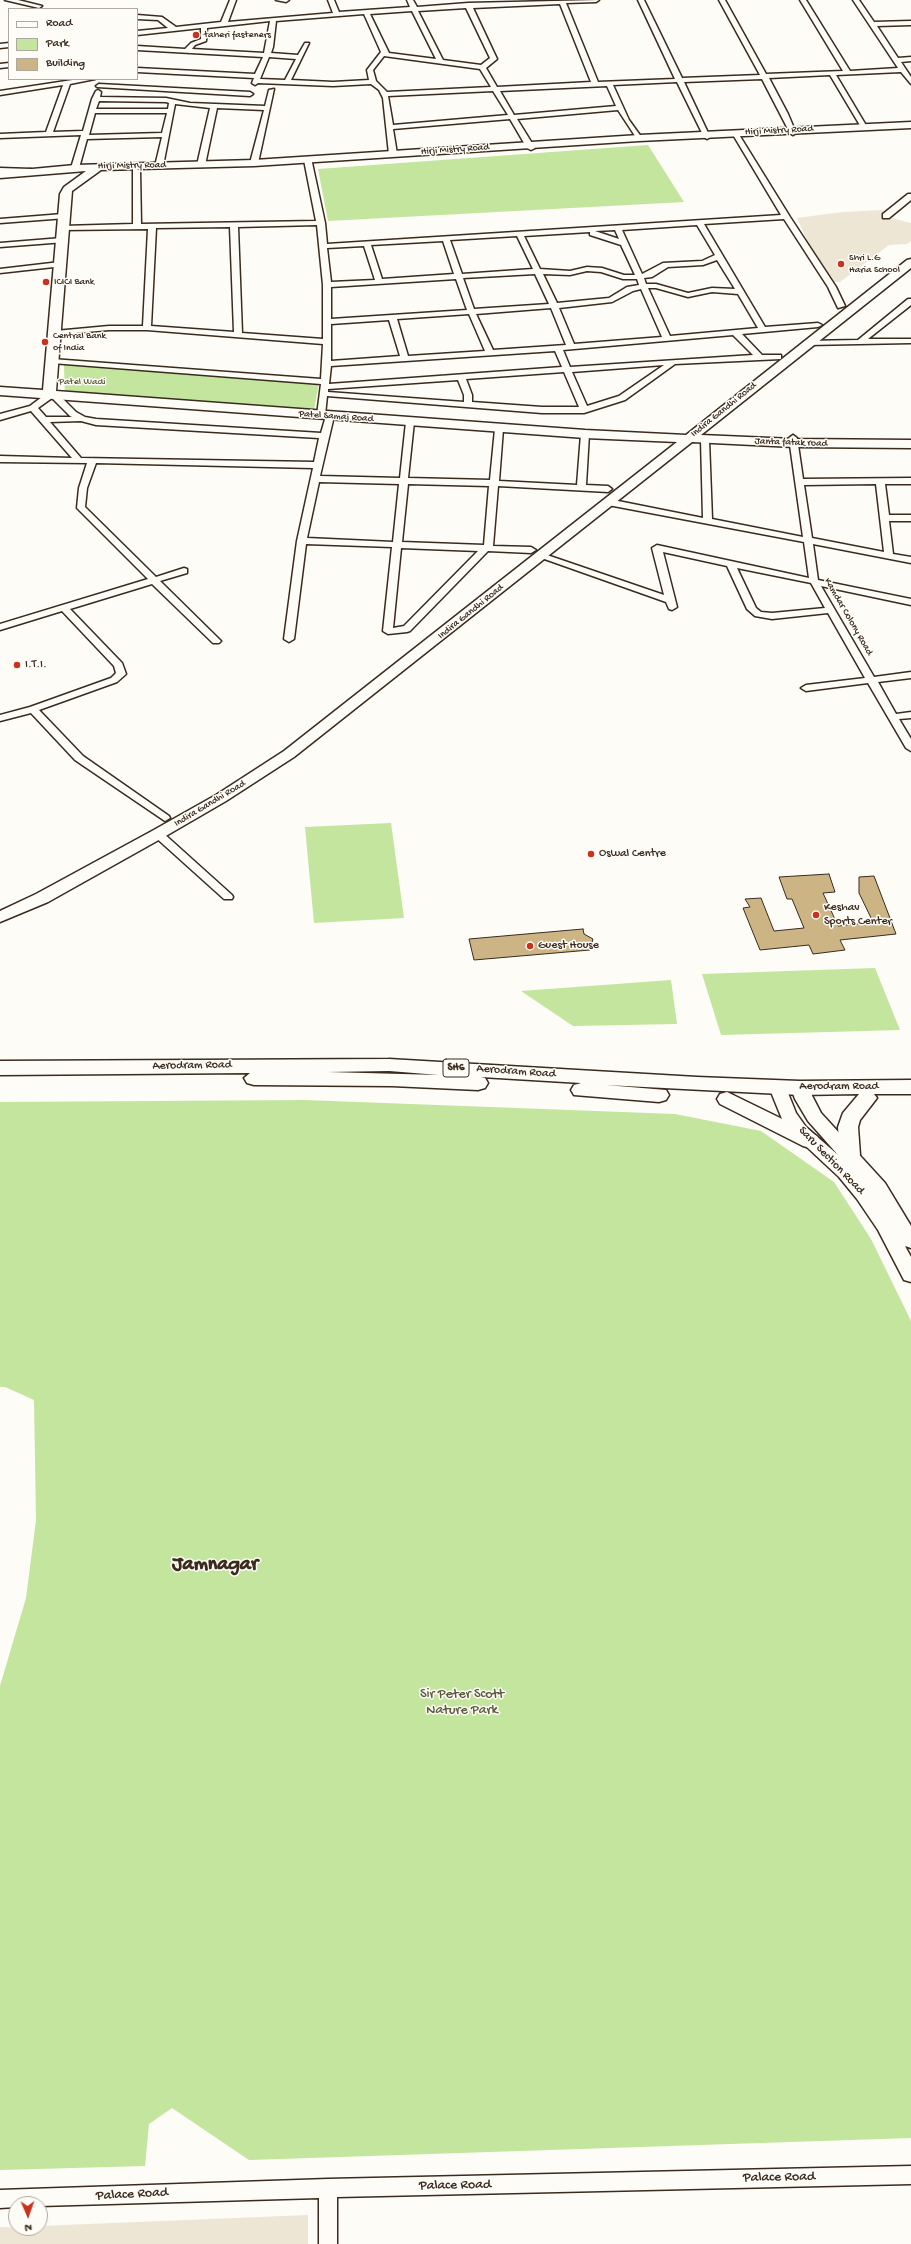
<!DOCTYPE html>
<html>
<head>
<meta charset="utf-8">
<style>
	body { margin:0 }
	#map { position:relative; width:911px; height:2244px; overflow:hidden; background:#fdfcf7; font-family:"Gochi Hand",sans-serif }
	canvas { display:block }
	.legend { position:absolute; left:8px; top:8px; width:130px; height:72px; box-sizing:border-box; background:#fdfcf7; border:1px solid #afa8a0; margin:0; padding:5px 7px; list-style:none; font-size:12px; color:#3b2a1e }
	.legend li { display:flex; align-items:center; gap:8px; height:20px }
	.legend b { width:20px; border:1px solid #afa8a0 }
	.north { position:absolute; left:8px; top:2196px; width:40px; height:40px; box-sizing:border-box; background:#fdfcf7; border:1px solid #afa8a0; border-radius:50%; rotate:178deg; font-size:11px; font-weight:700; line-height:16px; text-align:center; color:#3b2a1e }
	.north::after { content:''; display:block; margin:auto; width:14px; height:18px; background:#c8321e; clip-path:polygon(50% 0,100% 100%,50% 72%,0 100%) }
</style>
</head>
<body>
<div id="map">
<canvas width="911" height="2244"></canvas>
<ul class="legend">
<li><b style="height:5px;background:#fdfcf7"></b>Road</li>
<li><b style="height:11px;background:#c3e59e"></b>Park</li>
<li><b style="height:11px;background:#ccb484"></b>Building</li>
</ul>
<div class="north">N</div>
</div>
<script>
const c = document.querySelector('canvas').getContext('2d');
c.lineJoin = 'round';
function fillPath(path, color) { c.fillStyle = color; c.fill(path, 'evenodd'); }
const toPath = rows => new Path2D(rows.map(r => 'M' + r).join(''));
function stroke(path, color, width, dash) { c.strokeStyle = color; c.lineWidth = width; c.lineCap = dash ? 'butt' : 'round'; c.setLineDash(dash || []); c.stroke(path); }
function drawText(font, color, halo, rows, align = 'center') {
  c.font = font + ' "Gochi Hand",sans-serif'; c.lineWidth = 3; c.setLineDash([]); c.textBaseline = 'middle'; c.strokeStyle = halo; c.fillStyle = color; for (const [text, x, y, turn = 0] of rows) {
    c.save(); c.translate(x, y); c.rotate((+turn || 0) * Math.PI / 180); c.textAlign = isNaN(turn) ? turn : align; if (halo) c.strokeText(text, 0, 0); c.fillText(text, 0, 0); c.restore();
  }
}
fillPath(toPath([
	[882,210,888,217,911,223,911,241,907,244,889,245,840,282,826,282,797,218,842,212],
	[308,2215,308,2244,0,2244,0,2227,40,2228,40,2226]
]), '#eee6d4');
fillPath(toPath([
	[648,145,684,202,328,221,318,169],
	[64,365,319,383,314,410,65,397],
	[391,823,404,918,314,923,305,827],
	[875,968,900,1030,721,1035,702,974],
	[671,980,677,1024,573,1026,521,991],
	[305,1100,675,1114,761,1131,834,1182,871,1239,911,1321,911,2138,249,2160,172,2108,149,2124,145,2166,0,2170,0,1686,26,1598,36,1520,34,1400,5,1387,0,1387,0,1102]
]), '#c3e59e');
const building = toPath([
	[829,874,835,892,823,893,838,926,873,922,859,893,859,877,874,876,896,934,840,940,845,950,813,954,809,945,760,950,743,908,750,907,745,899,761,898,774,931,804,928,792,899,787,899,779,877,829,874],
	[583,929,584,934,593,939,590,950,474,960,469,939,583,929]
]);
fillPath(building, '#ccb484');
stroke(building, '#3b2a1e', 1);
const street = toPath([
	[5,0,18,0,42,6,39,8,5,0],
	[230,0,236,0,228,22,333,13,328,0,334,0,339,12,410,7,407,0,413,0,417,7,468,3,599,0,596,2,566,3,598,82,675,79,638,0,644,0,682,78,760,75,719,0,725,0,766,74,843,71,800,0,806,0,850,71,898,68,853,0,859,0,874,22,911,21,911,25,877,26,898,58,911,57,911,61,901,62,911,77,911,84,901,72,836,75,867,127,864,129,861,127,830,75,769,78,788,114,796,133,793,135,790,133,762,79,684,82,710,137,707,139,704,137,677,82,613,85,629,120,642,138,641,139,637,139,618,110,517,119,535,148,531,150,527,148,510,119,393,129,397,154,393,156,389,154,383,98,379,90,371,84,333,86,258,83,255,85,252,83,254,78,137,72,137,68,255,74,263,57,137,50,137,46,185,49,191,43,201,39,201,28,137,35,137,31,168,28,158,20,137,19,137,15,162,17,176,27,221,22,230,0],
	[560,4,591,82,497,87,486,68,497,59,473,8,560,4],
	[466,8,490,58,481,65,443,60,418,11,466,8],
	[412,11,436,59,389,53,370,14,412,11],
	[364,14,381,52,367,70,369,80,333,82,291,80,309,43,305,43,298,55,271,53,273,47,276,21,364,14],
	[270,21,264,53,192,49,195,45,206,41,207,28,270,21],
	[384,56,480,69,491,87,387,92,376,81,373,70,384,56],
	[269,57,296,59,285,80,260,79,269,57],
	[607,86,616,106,514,115,500,91,607,86],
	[493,91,508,115,393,125,388,96,493,91],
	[276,0,289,0,286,2,276,0],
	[9,43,9,47,0,48,0,44,9,43],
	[9,63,9,67,0,68,0,64,9,63],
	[79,79,95,79,70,84,53,132,83,131,92,99,96,91,98,90,101,92,100,97,166,98,190,103,265,106,269,90,274,89,258,163,254,165,250,163,264,110,217,108,205,165,201,167,197,165,210,108,175,104,163,166,159,168,155,166,162,137,87,139,79,168,75,170,71,168,81,135,0,138,0,134,46,132,63,85,0,95,0,91,79,79],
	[99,101,166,102,169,103,168,109,96,109,99,101],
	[95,113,167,113,162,133,89,135,95,113],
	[99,84,250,92,253,94,250,96,97,87,96,86,99,84],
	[735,131,738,133,790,217,836,287,845,306,838,308,828,287,784,219,704,224,765,327,818,323,822,325,818,327,742,334,762,355,781,355,781,359,675,364,625,400,584,413,542,413,327,396,325,415,321,418,317,415,321,384,52,363,48,361,52,359,321,379,323,344,147,330,109,330,52,335,51,333,55,331,109,326,143,326,148,229,63,230,59,228,63,226,133,224,133,168,140,170,141,224,316,221,304,160,311,158,325,223,327,244,781,215,732,133,735,131],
	[317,225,323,285,323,339,242,333,238,227,317,225],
	[697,225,715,255,702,261,663,263,642,274,622,230,697,225],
	[230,227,234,332,151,326,156,228,230,227],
	[615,230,619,239,595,231,615,230],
	[590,232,590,235,621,245,635,275,624,275,602,268,587,267,570,271,540,269,524,236,590,232],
	[517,236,533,269,462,274,450,240,517,236],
	[443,241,454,274,382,279,371,245,443,241],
	[364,246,375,280,331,282,327,248,364,246],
	[717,260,735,289,712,288,688,293,656,284,646,284,644,278,652,277,668,267,703,265,717,260],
	[587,271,601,272,623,279,637,279,639,285,627,287,609,298,557,303,543,274,570,275,587,271],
	[535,274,549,304,474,309,463,278,535,274],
	[456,279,467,310,331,319,331,287,456,279],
	[648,288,656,288,688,297,712,292,738,294,758,328,670,336,648,288],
	[641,289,662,337,574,344,559,308,612,302,633,291,641,289],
	[551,308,566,345,493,350,476,314,551,308],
	[469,314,485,351,408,356,397,319,469,314],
	[389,320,400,356,331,361,331,324,389,320],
	[733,335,753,355,570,367,563,350,733,335],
	[555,351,562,367,329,384,331,366,555,351],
	[664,365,619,396,587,406,572,372,664,365],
	[564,372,579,407,542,407,472,402,472,395,466,379,564,372],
	[458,380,464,395,464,402,328,392,328,389,458,380],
	[0,168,31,169,35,171,31,173,0,172,0,168],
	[908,194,911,194,911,200,889,218,883,218,883,214,908,194],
	[63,214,66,214,66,218,0,223,0,219,63,214],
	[62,238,66,240,65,242,0,247,0,243,62,238],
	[60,262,63,262,63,266,0,273,0,269,60,262],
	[908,299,911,299,911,305,868,339,911,339,911,343,807,345,803,343,807,341,858,340,908,299],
	[46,394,58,394,76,412,85,417,96,419,321,433,326,416,333,414,334,416,320,476,400,478,406,422,410,419,414,422,408,478,490,480,495,429,499,426,503,429,499,481,577,485,581,434,585,431,589,434,586,485,608,486,612,489,608,492,498,486,493,546,531,547,536,550,531,553,488,551,410,631,407,632,388,634,383,631,392,547,306,544,294,639,289,642,284,639,297,541,313,468,96,463,87,488,85,507,156,577,184,568,187,569,187,573,160,581,221,641,219,643,213,643,152,584,70,609,122,663,126,674,117,682,39,710,83,756,169,816,170,818,165,821,75,760,31,713,0,721,0,715,30,707,111,678,116,673,114,666,62,611,0,630,0,624,148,579,77,508,79,488,87,463,0,462,0,456,72,458,31,411,0,420,0,414,30,406,46,394],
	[52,398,70,416,72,417,46,417,38,408,52,398],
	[50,422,81,421,96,425,319,438,314,462,81,458,50,422],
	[319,482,399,484,393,542,307,538,319,482],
	[408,484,489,486,484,545,402,542,408,484],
	[401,548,478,551,404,626,393,628,401,548],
	[793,435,797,438,803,479,911,478,911,484,885,484,889,515,911,515,911,521,889,521,893,554,911,557,911,563,813,544,818,580,911,599,911,605,821,586,874,677,911,672,911,678,878,682,896,714,911,712,911,718,899,719,911,739,911,751,906,748,868,683,806,691,801,688,806,685,865,678,828,613,772,619,755,616,747,609,727,566,663,552,677,607,672,610,669,609,666,602,536,556,541,553,544,554,664,595,652,548,657,545,809,578,804,542,608,505,604,502,608,499,703,518,701,440,705,437,709,440,712,519,803,537,789,438,793,435],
	[876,484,884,552,812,538,804,485,876,484],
	[737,568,811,583,825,608,772,613,761,612,756,608,737,568],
	[158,831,162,832,232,895,233,897,232,899,224,899,154,836,153,834,158,831],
	[911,2166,911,2184,337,2197,337,2244,319,2244,319,2198,40,2206,40,2204,16,2204,16,2207,0,2208,0,2190,328,2179,911,2166]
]);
const secondary = toPath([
	[911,122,911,128,639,141,254,166,101,170,72,191,56,391,585,430,686,435,907,260,911,259,911,268,701,435,794,439,911,440,911,448,794,447,692,442,294,757,226,801,164,837,48,902,0,922,0,911,36,894,152,831,216,795,284,751,677,442,585,438,0,395,0,387,43,390,60,194,64,187,86,171,0,178,0,172,75,165,254,160,639,135,911,122],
	[778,1081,784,1083,796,1113,806,1127,838,1155,808,1121,795,1099,791,1088,794,1084,800,1082,806,1084,821,1113,885,1183,911,1226,911,1248,905,1246,911,1257,911,1282,904,1280,878,1230,857,1199,839,1177,794,1135,782,1119,769,1087,772,1083,778,1081]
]);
const primary = toPath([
	[389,1059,697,1077,800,1081,911,1080,911,1094,874,1094,877,1098,860,1120,858,1127,860,1155,857,1160,850,1162,843,1160,840,1155,838,1127,843,1113,859,1094,800,1095,606,1085,666,1090,669,1095,666,1100,659,1102,574,1095,571,1090,574,1085,581,1083,481,1077,485,1078,488,1083,485,1088,478,1090,392,1086,254,1085,247,1083,244,1078,250,1073,0,1075,0,1061,389,1059],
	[389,1071,439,1075,328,1072,389,1071],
	[727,1092,817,1136,820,1141,817,1146,810,1148,803,1146,720,1104,717,1099,720,1094,727,1092]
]);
stroke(street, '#3b2a1e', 3);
stroke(secondary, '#3b2a1e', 3);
stroke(primary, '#3b2a1e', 3);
fillPath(street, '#fdfcf7');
fillPath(secondary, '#fdfcf7');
fillPath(primary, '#fdfcf7');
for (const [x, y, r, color] of [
	[196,35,4,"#c8321e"],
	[841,264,4,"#c8321e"],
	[46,282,4,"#c8321e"],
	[45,342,4,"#c8321e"],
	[17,665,4,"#c8321e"],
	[591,854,4,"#c8321e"],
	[816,915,4,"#c8321e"],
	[530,946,4,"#c8321e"]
]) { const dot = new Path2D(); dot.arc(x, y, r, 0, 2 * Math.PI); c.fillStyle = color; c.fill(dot); stroke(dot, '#fdfcf7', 1.5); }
drawText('10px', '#3b2a1e', '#fdfcf7', [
	["taheri fasteners",204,35],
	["Shri L.G",849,258],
	["Haria School",849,270],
	["ICICI Bank",54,282],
	["Central Bank",53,336],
	["of India",53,348]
], 'left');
drawText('10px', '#3b2a1e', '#fdfcf7', [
	["Hirji Mistry Road",779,131,-3],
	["Hirji Mistry Road",455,150,-4],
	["Hirji Mistry Road",132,166,-1],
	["Indira Gandhi Road",724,410,-39],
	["Patel Samaj Road",336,417,4],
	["Janta fatak road",791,443,2],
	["Indira Gandhi Road",471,612,-39],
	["Kamdar Colony Road",848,617,60],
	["Indira Gandhi Road",210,804,-31]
]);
drawText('10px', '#5d593e', '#fdfcf7', [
	["Patel Wadi",82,382]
]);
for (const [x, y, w] of [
	[456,1068,26]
]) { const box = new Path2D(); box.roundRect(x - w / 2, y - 9, w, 18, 3); c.fillStyle = '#fdfcf7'; c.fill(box); stroke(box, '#3b2a1e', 1); }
drawText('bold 11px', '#3b2a1e', null, [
	["SH6",456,1068]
]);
drawText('12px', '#3b2a1e', '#fdfcf7', [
	["I.T.I.",25,665],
	["Oswal Centre",599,854],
	["Keshav",824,908],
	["Sports Center",824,922],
	["Guest House",538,946]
], 'left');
drawText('12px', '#3b2a1e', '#fdfcf7', [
	["Aerodram Road",192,1066,-1],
	["Aerodram Road",516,1072,4],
	["Aerodram Road",839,1087],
	["Saru Section Road",831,1161,46]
]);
drawText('14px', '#5d593e', '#fdfcf7', [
	["Sir Peter Scott",462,1695],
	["Nature Park",462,1711]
]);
drawText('14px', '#3b2a1e', '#fdfcf7', [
	["Palace Road",779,2178,-1],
	["Palace Road",455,2186,-1],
	["Palace Road",132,2195,-3]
]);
drawText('bold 20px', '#3b2a1e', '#fdfcf7', [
	["Jamnagar",215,1566]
]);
</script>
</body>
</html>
